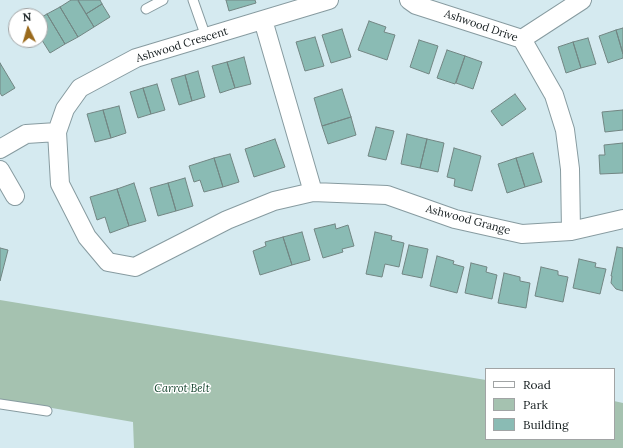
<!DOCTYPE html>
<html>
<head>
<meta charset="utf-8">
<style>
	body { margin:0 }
	#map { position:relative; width:623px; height:448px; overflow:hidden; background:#d5eaf0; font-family:Lora,serif }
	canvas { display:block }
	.legend { position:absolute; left:485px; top:368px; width:130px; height:72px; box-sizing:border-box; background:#fff; border:1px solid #a1a4a5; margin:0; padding:5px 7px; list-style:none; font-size:12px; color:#141c1e }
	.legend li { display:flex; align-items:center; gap:8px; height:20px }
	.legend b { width:20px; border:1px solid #a1a4a5 }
	.north { position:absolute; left:8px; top:8px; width:40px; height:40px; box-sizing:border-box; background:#fff; border:1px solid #a1a4a5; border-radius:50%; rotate:355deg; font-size:11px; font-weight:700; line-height:16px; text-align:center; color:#141c1e }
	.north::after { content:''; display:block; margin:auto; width:14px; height:18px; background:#9a6a1c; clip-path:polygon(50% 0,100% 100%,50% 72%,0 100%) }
</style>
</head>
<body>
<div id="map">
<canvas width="623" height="448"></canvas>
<ul class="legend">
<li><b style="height:5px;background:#fff"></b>Road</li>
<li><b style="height:11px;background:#a5c2b0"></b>Park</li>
<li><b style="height:11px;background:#8abbb4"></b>Building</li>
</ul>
<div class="north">N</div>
</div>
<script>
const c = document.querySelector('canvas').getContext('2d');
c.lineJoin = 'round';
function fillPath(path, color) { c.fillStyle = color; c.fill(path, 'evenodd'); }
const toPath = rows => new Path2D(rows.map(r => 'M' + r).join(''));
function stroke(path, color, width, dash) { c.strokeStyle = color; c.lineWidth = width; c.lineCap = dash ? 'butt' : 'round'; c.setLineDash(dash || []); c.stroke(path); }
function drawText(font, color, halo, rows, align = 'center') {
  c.font = font + ' Lora,serif'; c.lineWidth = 3; c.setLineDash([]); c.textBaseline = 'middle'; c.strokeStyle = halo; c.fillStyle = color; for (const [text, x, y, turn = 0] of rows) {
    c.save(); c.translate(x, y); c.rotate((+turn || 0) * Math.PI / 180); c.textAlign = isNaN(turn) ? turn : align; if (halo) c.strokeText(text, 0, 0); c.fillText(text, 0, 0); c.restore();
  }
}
fillPath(toPath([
	[0,300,486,380,486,439,614,439,614,401,623,403,623,448,134,448,133,422,0,399]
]), '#a5c2b0');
const building = toPath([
	[71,0,78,0,94,27,78,37,60,7,71,0],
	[79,0,100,0,102,4,86,14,78,1,79,0],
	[226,0,255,0,256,3,229,11,226,0],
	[102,4,110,17,94,27,86,14,102,4],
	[60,7,78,37,65,44,47,14,60,7],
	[47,14,65,44,50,53,40,37,40,18,47,14],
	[369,21,386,27,384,32,395,35,387,60,358,50,369,21],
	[623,28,623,54,616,30,623,28],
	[342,29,351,57,331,63,322,35,342,29],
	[616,30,623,54,623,58,608,63,599,36,616,30],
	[315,37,324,66,305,71,296,42,315,37],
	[588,38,596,64,581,68,573,42,588,38],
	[419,40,438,46,429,74,410,67,419,40],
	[573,42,581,68,566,73,558,47,573,42],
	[447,50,465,56,455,84,437,78,447,50],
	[465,56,482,62,473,89,456,83,465,56],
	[244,57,251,84,235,88,227,62,244,57],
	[227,62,235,88,220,93,212,66,227,62],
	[0,63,15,88,2,96,0,93,0,63],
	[198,71,205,97,192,101,185,75,198,71],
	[185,75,192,101,179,105,171,79,185,75],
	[157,84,165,110,151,114,143,88,157,84],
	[143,88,151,114,138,118,130,92,143,88],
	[342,89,351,117,322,126,314,98,342,89],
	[515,94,526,109,502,126,491,111,515,94],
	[119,106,126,133,111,138,103,110,119,106],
	[103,110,111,138,95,142,87,114,103,110],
	[623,110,623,130,605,132,602,112,623,110],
	[351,117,356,135,328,144,322,126,351,117],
	[376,127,394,131,386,160,368,156,376,127],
	[407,134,427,139,420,168,401,164,407,134],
	[275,139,285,167,254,177,245,149,275,139],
	[427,139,444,143,438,172,420,168,427,139],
	[623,143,623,173,600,174,599,155,605,155,604,145,623,143],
	[454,148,481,156,472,191,454,186,455,179,447,177,454,148],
	[533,153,542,182,525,187,516,158,533,153],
	[230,154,239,182,223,187,214,158,230,154],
	[214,158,223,187,204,192,200,180,194,182,189,166,214,158],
	[516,158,525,187,507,193,498,164,516,158],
	[185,178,193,206,176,211,168,183,185,178],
	[134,183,146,221,129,226,117,189,134,183],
	[168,183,176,211,158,216,150,188,168,183],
	[117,189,129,226,110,233,105,217,97,220,90,197,117,189],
	[335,224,336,229,348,225,354,246,342,249,343,252,323,258,314,229,335,224],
	[302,232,310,260,292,265,283,237,302,232],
	[375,232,392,236,391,240,404,243,399,267,385,264,382,277,366,274,375,232],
	[283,237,292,265,260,275,253,251,266,246,265,242,283,237],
	[409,245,428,249,422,278,402,274,409,245],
	[617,247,623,248,623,291,616,289,611,283,612,276,611,276,617,247],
	[0,248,8,250,0,281,0,248],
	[437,256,454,261,453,264,464,267,457,293,430,286,437,256],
	[579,259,596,263,595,267,606,269,600,294,573,288,579,259],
	[471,263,487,267,486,272,497,275,492,299,465,293,471,263],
	[541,267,558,271,558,275,568,277,563,302,535,296,541,267],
	[504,273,520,277,520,281,530,283,526,308,498,303,504,273]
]);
fillPath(building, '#8abbb4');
stroke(building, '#728683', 1);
const lane = toPath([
	[193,0,206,37],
	[146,9,163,0],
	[0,404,47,411]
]);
const street = toPath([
	[329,0,136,58,80,88,65,109,57,132,60,184,87,237,108,262,135,267,227,220,274,201,313,192,387,195,455,219,522,234,571,231,623,219],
	[409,0,416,5,522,39,554,95,565,130,570,169,571,231],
	[263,20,313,192],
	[522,39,582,0],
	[0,149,26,134,57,132],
	[0,170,15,196]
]);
stroke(lane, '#879ba0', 11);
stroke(street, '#879ba0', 20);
stroke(lane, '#fff', 9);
stroke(street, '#fff', 18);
drawText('11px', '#141c1e', '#fff', [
	["Ashwood Drive",481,26,19],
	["Ashwood Crescent",182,45,-17],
	["Ashwood Grange",468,220,15]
]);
drawText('italic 11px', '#0e3e27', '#fff', [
	["Carrot Belt",182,389]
]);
</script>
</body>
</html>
